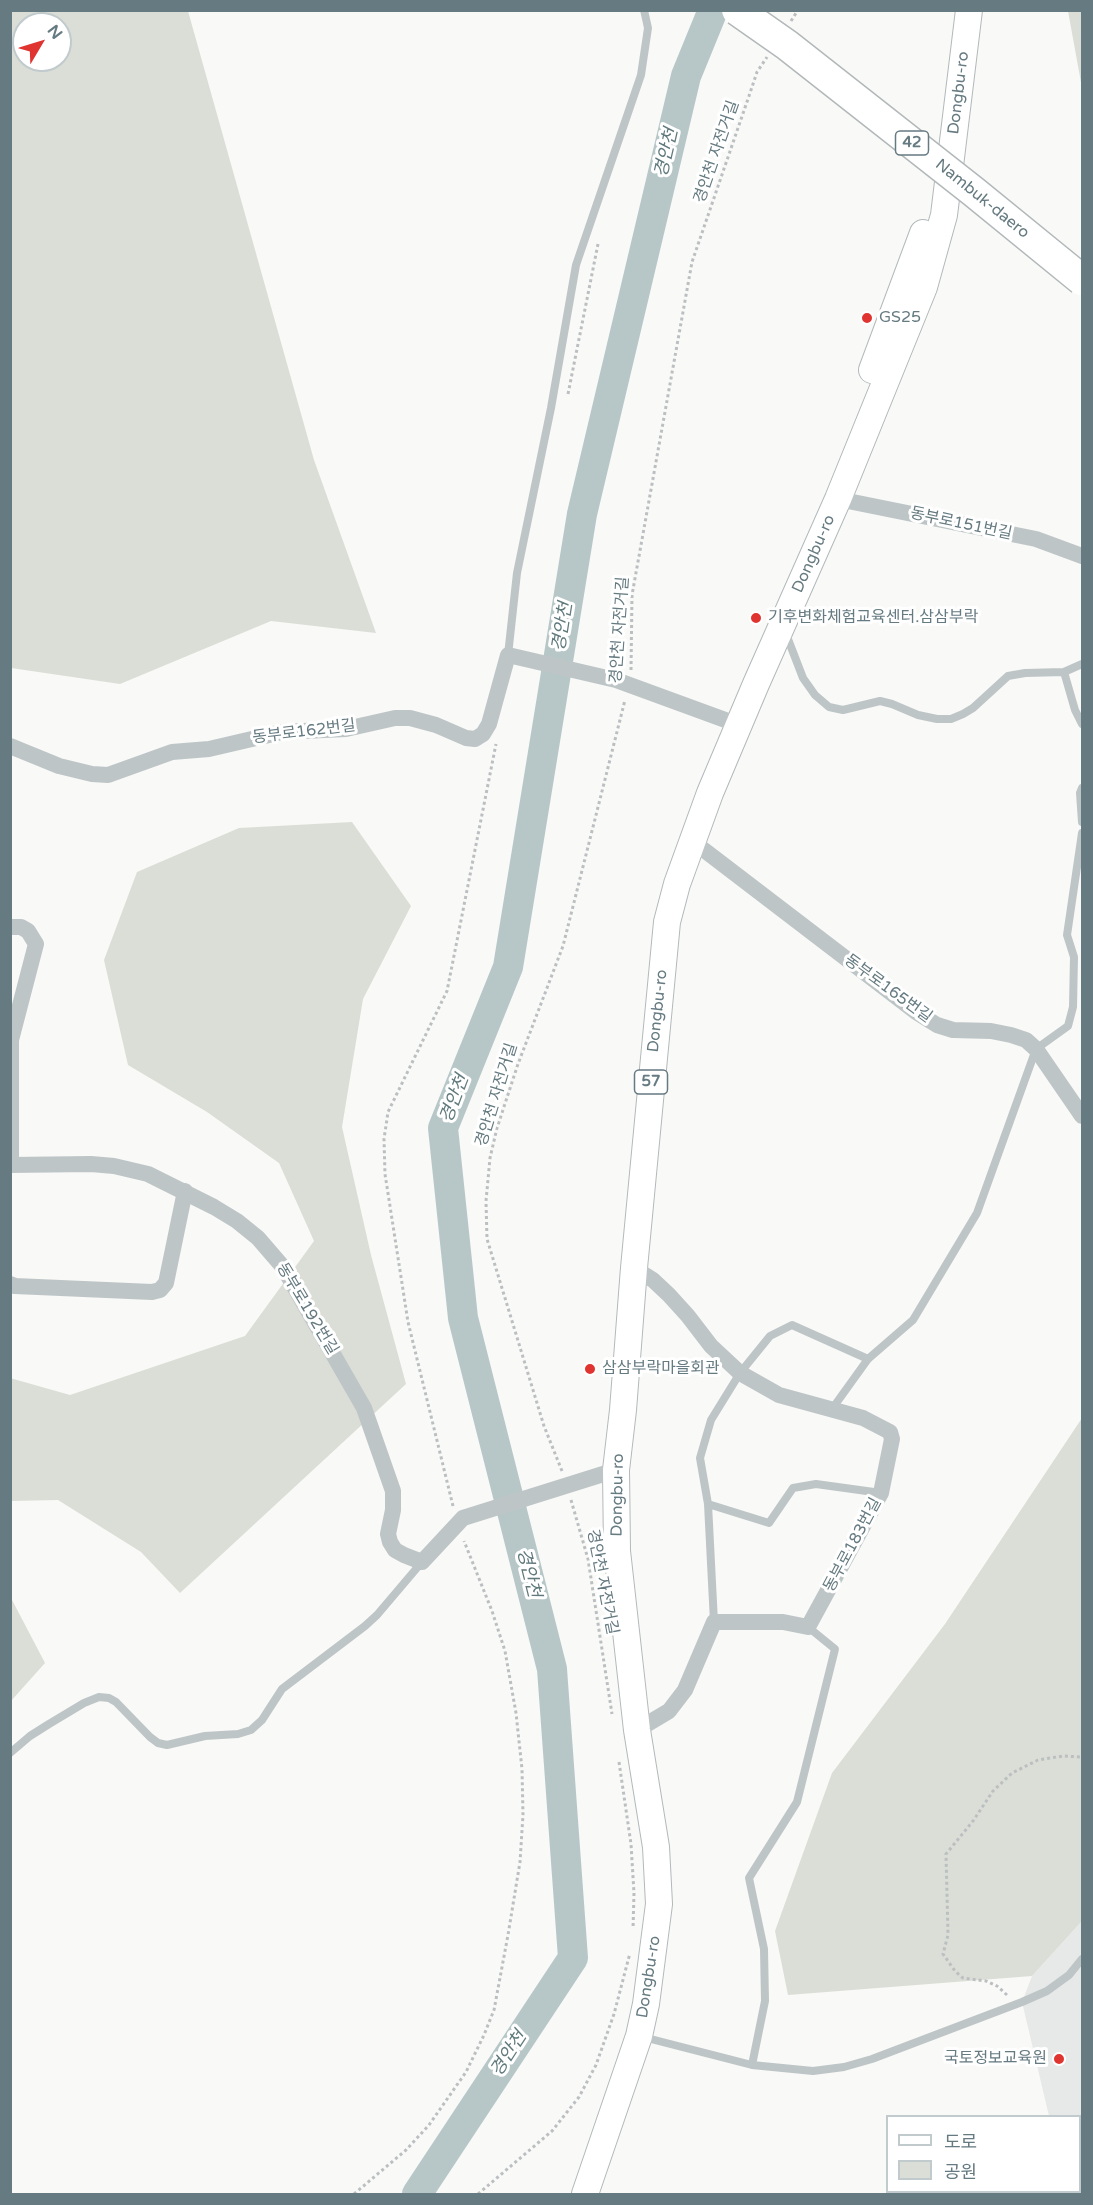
<!DOCTYPE html>
<html>
<head>
<meta charset="utf-8">
<style>
	body { margin:0 }
	#map { position:relative; width:1093px; height:2205px; overflow:hidden; background:#f9f9f7; font-family:"Varela Round","Noto Sans KR",sans-serif }
	canvas { display:block }
	.frame { position:absolute; inset:0; border:12px solid #657a81; pointer-events:none }
	.legend { position:absolute; left:886px; top:2115px; width:195px; height:78px; box-sizing:border-box; background:#fff; border:2px solid #c1cacd; margin:0; padding:8px 10px; list-style:none; font-size:18px; color:#657a81 }
	.legend li { display:flex; align-items:center; gap:12px; height:30px }
	.legend b { width:30px; border:2px solid #c1cacd }
	.north { position:absolute; left:12px; top:12px; width:60px; height:60px; box-sizing:border-box; background:#fff; border:2px solid #c1cacd; border-radius:50%; rotate:52deg; font-size:16px; font-weight:700; line-height:24px; text-align:center; color:#657a81 }
	.north::after { content:''; display:block; margin:auto; width:21px; height:27px; background:#e03430; clip-path:polygon(50% 0,100% 100%,50% 72%,0 100%) }
</style>
</head>
<body>
<div id="map">
<canvas width="1093" height="2205"></canvas>
<div class="frame"></div>
<ul class="legend">
<li><b style="height:8px;background:#fff"></b>도로</li>
<li><b style="height:16px;background:#dbded6"></b>공원</li>
</ul>
<div class="north">N</div>
</div>
<script>
const c = document.querySelector('canvas').getContext('2d');
c.lineJoin = 'round';
function fillPath(path, color) { c.fillStyle = color; c.fill(path, 'evenodd'); }
const toPath = rows => new Path2D(rows.map(r => 'M' + r).join(''));
function stroke(path, color, width, dash) { c.strokeStyle = color; c.lineWidth = width; c.lineCap = dash ? 'butt' : 'round'; c.setLineDash(dash || []); c.stroke(path); }
function drawText(font, color, halo, rows, align = 'center') {
  c.font = font + ' "Varela Round","Noto Sans KR",sans-serif'; c.lineWidth = 6; c.setLineDash([]); c.textBaseline = 'middle'; c.strokeStyle = halo; c.fillStyle = color; for (const [text, x, y, turn = 0] of rows) {
    c.save(); c.translate(x, y); c.rotate((+turn || 0) * Math.PI / 180); c.textAlign = isNaN(turn) ? turn : align; if (halo) c.strokeText(text, 0, 0); c.fillText(text, 0, 0); c.restore();
  }
}
fillPath(toPath([
	[1082,1921,1082,2171,1080,2171,1080,2116,1049,2116,1022,2002,1032,1976]
]), '#e7e9e8');
fillPath(toPath([
	[11,10,188,11,314,460,376,633,271,621,120,684,11,668],
	[24,24,60,24,60,60,24,60],
	[1068,11,1082,11,1082,88],
	[352,822,411,906,363,999,342,1127,371,1255,406,1384,180,1593,141,1552,58,1500,11,1501,10,1378,70,1395,245,1336,314,1241,279,1163,207,1112,128,1065,104,960,137,872,239,828],
	[1082,1418,1082,1921,1032,1976,788,1995,775,1931,832,1773,945,1624],
	[11,1598,45,1663,11,1701],
	[1080,2171,1082,2171,1082,2194,967,2194,979,2192,1080,2192]
]), '#dbded6');
stroke(toPath([
	[417,2194,573,1958,552,1669,463,1318,443,1128,508,967,582,514,686,76,713,10]
]), '#b7c7c8', 30);
const primary = toPath([
	[872,370,923,233],
	[585,2194,639,2036,646,2004,659,1904,656,1847,637,1730,617,1551,616,1470,623,1410,634,1268,667,922,677,884,710,793,756,684,838,499,924,287,944,215,969,10]
]);
stroke(primary, '#b2b9bb', 28);
stroke(toPath([
	[791,21,798,10],
	[568,394,598,244],
	[631,670,632,595,692,262,749,96,757,72,767,57],
	[562,1471,544,1426,487,1239,486,1201,490,1158,497,1128,518,1064,563,946,625,700],
	[571,1500,588,1559,612,1714],
	[453,1506,408,1322,385,1174,384,1139,388,1112,447,991,496,744],
	[619,1762,631,1844,634,1893,633,1929],
	[1007,1995,997,1986,986,1981,963,1978,955,1971,943,1954,948,1935,946,1854,973,1821,993,1791,1012,1773,1038,1760,1063,1756,1082,1757],
	[354,2194,406,2150,429,2125,466,2072,484,2035,494,2010,508,1935,520,1862,523,1815,522,1769,516,1713,505,1651,492,1611,464,1541],
	[478,2194,552,2131,579,2097,596,2065,614,2014,630,1953]
]), '#bbbfc1', 3, [3, 3]);
stroke(toPath([
	[786,634,803,678,815,695,829,707,843,710,880,701,892,704,918,715,937,719,951,719,963,714,973,708,1008,676,1025,673,1064,672,1082,664],
	[508,655,517,573,551,408,576,265,641,75,648,28,644,10],
	[1064,672,1075,710,1082,724],
	[1082,788,1080,793,1082,822],
	[832,1409,868,1359,913,1320,977,1213,1036,1049,1068,1026,1073,1007,1074,957,1067,935,1082,833],
	[708,1504,769,1523,793,1488,816,1484,881,1493],
	[714,1622,708,1504,700,1458,711,1420,740,1373,770,1336,792,1325,868,1359],
	[10,1753,30,1736,49,1724,84,1703,99,1697,109,1698,116,1702,150,1737,158,1743,167,1745,205,1736,238,1734,251,1730,262,1720,282,1689,365,1626,377,1615,422,1562],
	[643,2037,752,2065,813,2071,844,2067,872,2059,1022,2002,1047,1991,1069,1975,1082,1959],
	[752,2065,765,2001,764,1949,749,1878,797,1802,835,1649,808,1627]
]), '#bec5c7', 8);
stroke(toPath([
	[838,499,1036,539,1082,556],
	[10,746,59,766,92,774,108,775,172,752,209,749,282,732,346,729,395,718,410,718,436,725,466,738,475,739,483,734,489,724,508,655,616,680,739,725],
	[691,840,916,1012,937,1025,953,1030,991,1031,1011,1035,1026,1040,1036,1049,1082,1116],
	[10,927,21,927,28,931,36,944,11,1040,11,1165],
	[10,1165,91,1164,114,1166,148,1174,214,1207,237,1221,258,1238,283,1267,364,1408,393,1491,393,1510,388,1534,390,1542,395,1550,404,1555,422,1562,463,1518,616,1470],
	[634,1268,653,1280,669,1295,688,1316,711,1346,740,1373,779,1395,863,1418,890,1432,892,1439,881,1493,808,1627,783,1622,714,1622,685,1690,669,1711,637,1730],
	[10,1284,15,1286,152,1292,160,1290,166,1283,185,1191]
]), '#bec5c7', 16);
stroke(primary, '#fff', 26);
const highwayBridge = toPath([
	[737,10,787,45,974,192,1082,280]
]);
stroke(highwayBridge, '#b2b8ba', 33, []);
stroke(highwayBridge, '#fff', 30);
for (const [x, y, r, color] of [
	[867,318,6,"#e03430"],
	[756,618,6,"#e03430"],
	[590,1369,6,"#e03430"],
	[1059,2059,6,"#e03430"]
]) { const dot = new Path2D(); dot.arc(x, y, r, 0, 2 * Math.PI); c.fillStyle = color; c.fill(dot); stroke(dot, '#fff', 2); }
for (const [x, y, w] of [
	[912,143,33],
	[651,1082,33]
]) { const box = new Path2D(); box.roundRect(x - w / 2, y - 12, w, 24, 4.5); c.fillStyle = '#fff'; c.fill(box); stroke(box, '#657a81', 1.5); }
drawText('bold 15px', '#657a81', null, [
	["42",912,143],
	["57",651,1082]
]);
drawText('16px', '#657a81', '#fff', [
	["Dongbu-ro",959,93,-83],
	["경안천 자전거길",717,152,-71],
	["Nambuk-daero",982,199,39],
	["동부로151번길",961,524,12],
	["Dongbu-ro",814,554,-66],
	["경안천 자전거길",620,630,-86],
	["동부로162번길",304,732,-7],
	["동부로165번길",888,989,36],
	["Dongbu-ro",658,1011,-84],
	["경안천 자전거길",497,1095,-73],
	["동부로192번길",307,1309,59],
	["Dongbu-ro",618,1495,-89],
	["동부로183번길",853,1545,-62],
	["경안천 자전거길",602,1582,79],
	["Dongbu-ro",649,1977,-81]
]);
drawText('16px', '#657a81', '#fff', [
	["GS25",879,318],
	["기후변화체험교육센터.삼삼부락",768,618],
	["삼삼부락마을회관",602,1369],
	["국토정보교육원",1047,2059,"right"]
], 'left');
drawText('italic 18px', '#60797c', '#fff', [
	["경안천",667,153,-77],
	["경안천",563,627,-81],
	["경안천",455,1099,-69],
	["경안천",528,1573,76],
	["경안천",509,2054,-57]
]);
</script>
</body>
</html>
